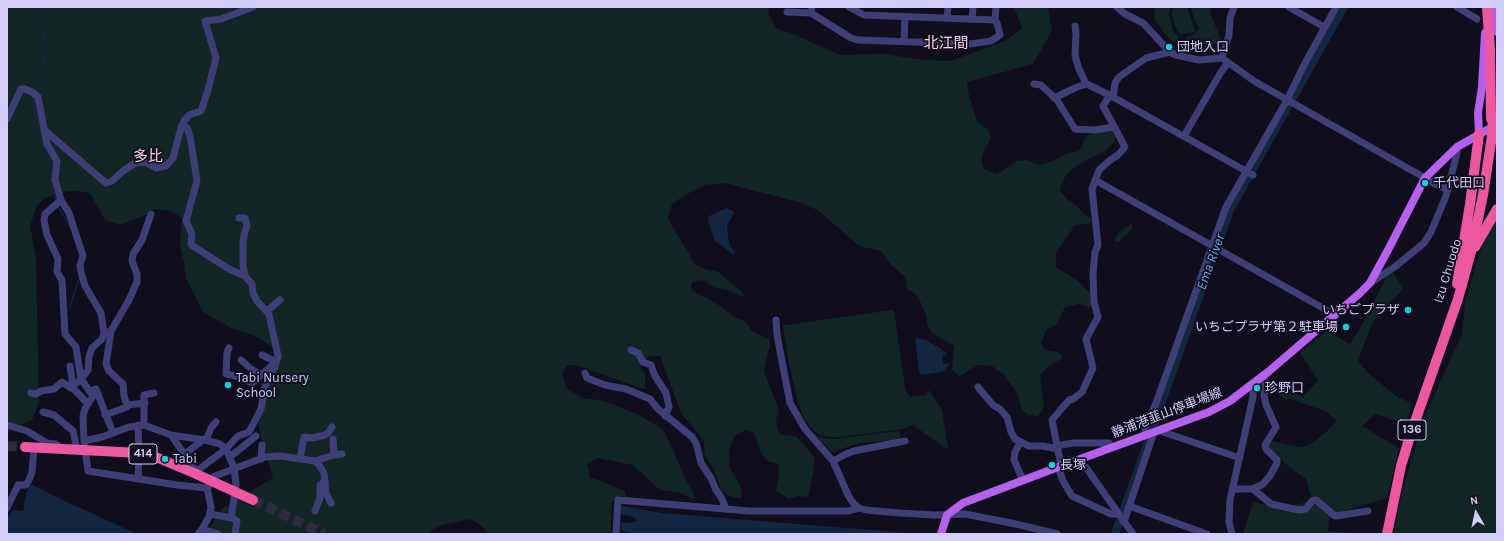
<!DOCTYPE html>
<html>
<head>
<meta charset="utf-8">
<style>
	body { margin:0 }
	#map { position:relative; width:1504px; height:541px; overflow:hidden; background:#100d1c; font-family:Karla,sans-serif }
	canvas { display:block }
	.frame { position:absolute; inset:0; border:8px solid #d2cef9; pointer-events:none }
	.north { position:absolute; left:1456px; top:493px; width:40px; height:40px; -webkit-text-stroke:3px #100d1c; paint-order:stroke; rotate:351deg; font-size:11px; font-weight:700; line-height:16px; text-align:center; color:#d2cef9 }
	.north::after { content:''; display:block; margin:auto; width:14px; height:18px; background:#d2cef9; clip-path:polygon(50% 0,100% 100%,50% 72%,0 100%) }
</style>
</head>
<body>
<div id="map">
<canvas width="1504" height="541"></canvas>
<div class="frame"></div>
<div class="north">N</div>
</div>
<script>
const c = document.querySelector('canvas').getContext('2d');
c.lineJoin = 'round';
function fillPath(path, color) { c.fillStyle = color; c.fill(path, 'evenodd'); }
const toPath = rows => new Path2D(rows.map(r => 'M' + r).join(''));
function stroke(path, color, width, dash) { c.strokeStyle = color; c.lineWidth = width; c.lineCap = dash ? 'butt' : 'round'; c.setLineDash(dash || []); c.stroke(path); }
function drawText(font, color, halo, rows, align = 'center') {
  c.font = font + ' Karla,"Noto Sans JP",sans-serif'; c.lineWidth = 3.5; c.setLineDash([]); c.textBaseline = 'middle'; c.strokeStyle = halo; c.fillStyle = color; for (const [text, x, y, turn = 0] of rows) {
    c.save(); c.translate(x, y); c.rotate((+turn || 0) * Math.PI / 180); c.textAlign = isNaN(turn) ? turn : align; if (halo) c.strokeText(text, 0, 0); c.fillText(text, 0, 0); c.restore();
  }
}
fillPath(toPath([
	[7,7,768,7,769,15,776,28,793,34,840,55,883,54,925,60,951,61,1005,41,1022,28,1014,7,1048,7,1052,31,1033,64,967,82,969,95,977,122,988,129,991,138,983,153,981,160,984,169,997,174,1017,161,1027,160,1038,165,1051,162,1065,154,1077,151,1081,148,1085,138,1090,134,1110,130,1113,132,1115,137,1114,142,1107,150,1085,161,1074,168,1066,175,1062,183,1060,191,1068,200,1076,205,1083,213,1091,219,1091,222,1088,224,1075,225,1056,253,1056,267,1078,281,1090,294,1091,304,1090,308,1080,304,1065,307,1057,324,1046,330,1041,343,1045,350,1058,352,1062,355,1062,359,1051,364,1040,375,1044,408,1038,416,1028,415,1022,410,1017,393,1004,375,992,366,978,365,960,376,952,370,954,346,932,333,927,324,927,317,919,299,914,293,907,289,905,277,891,265,881,251,859,246,819,211,800,202,783,198,724,183,705,185,685,195,672,204,668,219,695,264,705,269,718,272,741,291,744,295,743,297,728,290,716,288,702,280,692,282,691,287,693,291,716,303,733,316,746,322,751,330,770,340,770,347,768,352,764,371,779,410,776,421,778,431,783,435,795,436,804,444,815,458,813,475,808,497,799,496,788,498,776,491,779,471,778,464,768,461,761,453,754,433,746,430,734,436,729,451,730,468,741,487,742,498,731,497,721,489,714,470,705,456,704,441,681,413,660,356,649,356,640,367,645,373,645,388,643,389,576,365,567,365,562,374,567,389,583,398,599,400,612,404,639,415,663,429,674,452,684,476,696,498,692,499,681,493,660,490,633,465,598,458,587,464,590,478,599,480,625,491,626,497,622,496,613,500,611,507,611,534,488,534,482,526,470,519,438,526,427,534,207,534,221,509,273,478,262,440,257,418,268,380,276,366,281,352,253,335,231,328,203,312,186,278,184,262,180,246,182,218,171,211,155,209,146,215,120,225,105,220,90,193,77,191,67,191,45,198,37,205,30,226,36,257,39,402,32,420,9,431,7,430],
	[1154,7,1171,7,1169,14,1173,31,1179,37,1177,41,1173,42,1164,33,1155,20],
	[1174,7,1187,7,1195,30,1194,32,1180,34,1175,26,1171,13],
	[1191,7,1211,7,1210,12,1222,43,1220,44,1215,44,1196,52,1189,53,1185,49,1185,41,1187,37,1191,36,1199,29,1194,19],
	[1497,217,1497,534,1394,534,1401,496,1424,417,1462,334,1465,303,1482,245],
	[1131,224,1133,228,1127,234,1119,241,1117,242,1114,240,1119,232],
	[1390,270,1395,275,1403,289,1385,307,1372,324,1358,360,1368,373,1397,397,1412,403,1406,424,1375,414,1362,426,1399,448,1387,498,1330,515,1328,531,1351,533,1353,534,1243,534,1253,502,1281,508,1312,501,1306,479,1288,466,1266,445,1271,441,1300,447,1310,445,1325,433,1337,421,1325,411,1288,398,1286,400,1272,391,1267,395,1267,381,1269,380,1303,397,1318,380,1300,353,1327,331,1350,344,1363,323],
	[892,310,894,311,905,388,910,397,926,395,929,390,942,410,948,448,946,449,913,425,902,429,842,437,829,437,821,435,813,430,804,419,797,399,789,363,783,326,786,325],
	[897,431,899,432,901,436,899,438,894,440,860,443,832,452,817,437,818,436,824,438,835,439]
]), '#112524');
fillPath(toPath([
	[727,208,734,212,727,226,729,243,735,253,733,254,715,241,708,221,709,216],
	[915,338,924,339,946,352,946,355,942,356,943,364,949,363,949,365,943,372,921,375,919,372],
	[30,484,67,502,137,534,7,534,7,519,13,510,23,511,25,498],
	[621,506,662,513,920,534,636,534,620,530,621,522,628,523,637,521,634,517,621,514]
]), '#132640');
stroke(toPath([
	[7,72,20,86],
	[36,91,41,74,46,46,42,25,41,7],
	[24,92,33,100],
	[34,97,33,100,42,144,51,160,52,173],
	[54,187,54,194,57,201],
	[58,206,71,229],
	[69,309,79,279]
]), '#132640', 1.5);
stroke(toPath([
	[1115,534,1230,210,1344,7]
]), '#132640', 8);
stroke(toPath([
	[7,446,25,447],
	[253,500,324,534]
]), '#2d2a3d', 10, [10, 5]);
stroke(toPath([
	[812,7,811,13,851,38,858,40,970,44,991,41,1000,35,997,23,995,20,996,7],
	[849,7,864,15,995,20],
	[1117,7,1125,14,1143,23,1170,52,1176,55,1199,60,1222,58,1254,81,1425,178],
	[1289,7,1324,27],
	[1457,7,1477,19],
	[787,12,811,13],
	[947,18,948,7],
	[972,19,973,7],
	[1075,26,1076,34,1075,56,1079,69,1086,84],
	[904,42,905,17],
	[1170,52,1146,58,1119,77,1115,83,1113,97,1253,175],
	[1222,58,1229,35,1230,18,1234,7],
	[1034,84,1041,85,1057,100,1075,129,1095,130,1113,127],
	[1054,98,1077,87,1087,84,1113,97],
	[7,119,21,89,25,89,32,92,38,97,47,144,57,161,55,180,61,200,69,213,83,256,80,265,81,272,85,286,101,313,104,333,102,339,92,348,89,357,88,370,81,379,71,388,62,382,54,389,41,391,36,394,31,393],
	[183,125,187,128,190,136,197,181,186,221,192,234,191,244,193,246,229,269,240,274,245,276],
	[44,130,106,183,112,181,123,171,135,163,145,162,156,168,166,166,173,158,181,128,184,121,189,115,201,111,208,90,216,58,205,21,221,19,253,7],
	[1184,136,1221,72,1228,63],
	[1424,179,1448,190],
	[1095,180,1330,312,1335,316],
	[61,200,45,214,44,220,47,235,58,259,57,272,62,280,65,334,76,347,81,379,93,396,85,409,83,416,84,441,88,471,177,485,207,488],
	[239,218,245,218,247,226,244,235,243,244,243,265,245,276,252,284,253,293,257,301,268,313],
	[1370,283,1396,266,1413,252,1424,243,1431,232,1446,196,1457,153,1457,147],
	[776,320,777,335,790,403,805,429,833,461,848,495,853,503,859,508,866,510,899,513,935,515,965,514,1016,524,1057,534],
	[111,331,106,364,109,371,123,384,124,396,127,405,145,403],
	[104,333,111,331,129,300,137,282,137,274,132,261,133,254,142,240,151,214],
	[229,348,227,352,226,374,240,377,252,383,276,362,262,355],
	[631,350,638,353,643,362,651,365,655,376,666,393,669,407,665,416],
	[241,360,251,369,261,375],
	[70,366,73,386],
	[585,373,587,378,605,385,626,389,650,399,658,409,692,437,696,443,701,463,711,478,715,488,722,499,726,509],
	[72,387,88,404],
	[978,387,993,405,1000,409,1007,417,1011,432,1015,439,1029,446,1043,446,1057,449],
	[90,391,96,389,113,433],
	[43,412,54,415,73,431,77,449],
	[105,415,127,407,127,405],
	[7,425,27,431,47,443,56,444,60,448],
	[144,425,144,395,154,393],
	[1161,429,1163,432,1240,458],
	[171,435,205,440,220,444,226,449,234,468,236,484,232,512,232,518,237,521,235,534],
	[1145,435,1145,428,1156,403,1226,207,1287,100,1304,65,1336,7],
	[333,439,334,455],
	[206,440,211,428,216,422],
	[84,441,102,437,129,427,144,425,171,435,192,465,194,468,194,473],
	[1020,443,1015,452,1014,460,1023,480],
	[1056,446,1073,443,1109,443,1112,447],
	[185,454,204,439],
	[229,456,235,453,256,436],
	[261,459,262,445],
	[300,459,304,437,312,438,325,435,329,432,332,427],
	[1080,459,1133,534],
	[315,461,319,465,324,473,326,493,331,503],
	[833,461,846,454,854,451,905,441],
	[1061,466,1052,420,1069,400,1073,399,1082,392,1093,368,1086,339,1098,317,1094,302,1093,273,1095,252,1098,245,1092,189,1099,170,1109,161,1118,155,1125,147,1103,106,1110,95],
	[1058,467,1063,481,1072,496,1111,514,1118,514],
	[194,473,226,449,238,436,249,432,261,409,265,387,268,378,275,367,278,356,268,310,280,300],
	[138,479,139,453,138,425],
	[1232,489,1253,489,1271,504,1299,510,1306,509,1312,501,1316,500,1335,516,1368,511],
	[1253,489,1263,484,1270,476,1277,463,1277,460,1266,449,1265,445,1276,427,1266,405,1264,395,1266,388,1263,376],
	[1129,506,1207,534],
	[7,508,18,485,26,485,29,480,32,472,34,447],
	[315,511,320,498,320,485,325,481],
	[210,514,232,518],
	[1124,522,1154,432],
	[202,529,218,534],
	[198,534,202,529,209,517,211,507,207,488,209,486,209,480,215,476,265,457,280,456,315,461,334,455,342,454],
	[616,534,618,500,749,511,848,511,859,508],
	[1232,534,1229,522,1230,500,1253,397,1253,385]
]), '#3e3e76', 7);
stroke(toPath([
	[1494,7,1497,32],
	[1479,134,1478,113,1482,87,1485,33],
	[941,534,947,515,963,503,1061,466,1209,412,1230,401,1268,372,1359,294,1370,283,1388,250,1425,178,1457,147,1496,125]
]), '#b561ed', 8);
stroke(toPath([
	[1487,7,1490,49,1491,119],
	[1475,247,1497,209],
	[1457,284,1470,204,1479,134],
	[25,447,139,453,158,458,194,473,253,500],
	[1387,534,1401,466,1410,436,1458,299,1471,252,1483,195,1492,136]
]), '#ec57a2', 10);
stroke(toPath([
	[1492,136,1493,117]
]), '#ec57a2', 10);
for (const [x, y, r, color] of [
	[1169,47,4,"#19ccda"],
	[1425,183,4,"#19ccda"],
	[1408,310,4,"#19ccda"],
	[1346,327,4,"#19ccda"],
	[228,385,4,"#19ccda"],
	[1257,388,4,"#19ccda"],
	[165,459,4,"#19ccda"],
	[1052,465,4,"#19ccda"]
]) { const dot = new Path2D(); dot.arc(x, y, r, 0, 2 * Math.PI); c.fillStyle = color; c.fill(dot); stroke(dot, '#100d1c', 1.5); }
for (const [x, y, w] of [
	[1412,430,28],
	[143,454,28]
]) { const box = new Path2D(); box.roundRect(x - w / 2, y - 10, w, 20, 3); c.fillStyle = '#100d1c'; c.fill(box); stroke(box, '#d2cef9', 1); }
drawText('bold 12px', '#d2cef9', null, [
	["136",1412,430],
	["414",143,454]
]);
drawText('13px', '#d2cef9', '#100d1c', [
	["団地入口",1177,47],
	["千代田口",1433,183],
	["いちごプラザ",1400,310,"right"],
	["いちごプラザ第２駐車場",1338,327,"right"],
	["Tabi Nursery",236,378],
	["School",236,393],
	["珍野口",1265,388],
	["Tabi",173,459],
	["長塚",1060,465]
], 'left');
drawText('13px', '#d2cef9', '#100d1c', [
	["Izu Chuodo",1448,271,-73],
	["静浦港韮山停車場線",1167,413,-21]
]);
drawText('italic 14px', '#68b3ee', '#100d1c', [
	["Ema River",1211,262,-70]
]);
drawText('15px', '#fad0eb', '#100d1c', [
	["北江間",946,44],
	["多比",148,157]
]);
</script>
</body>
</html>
